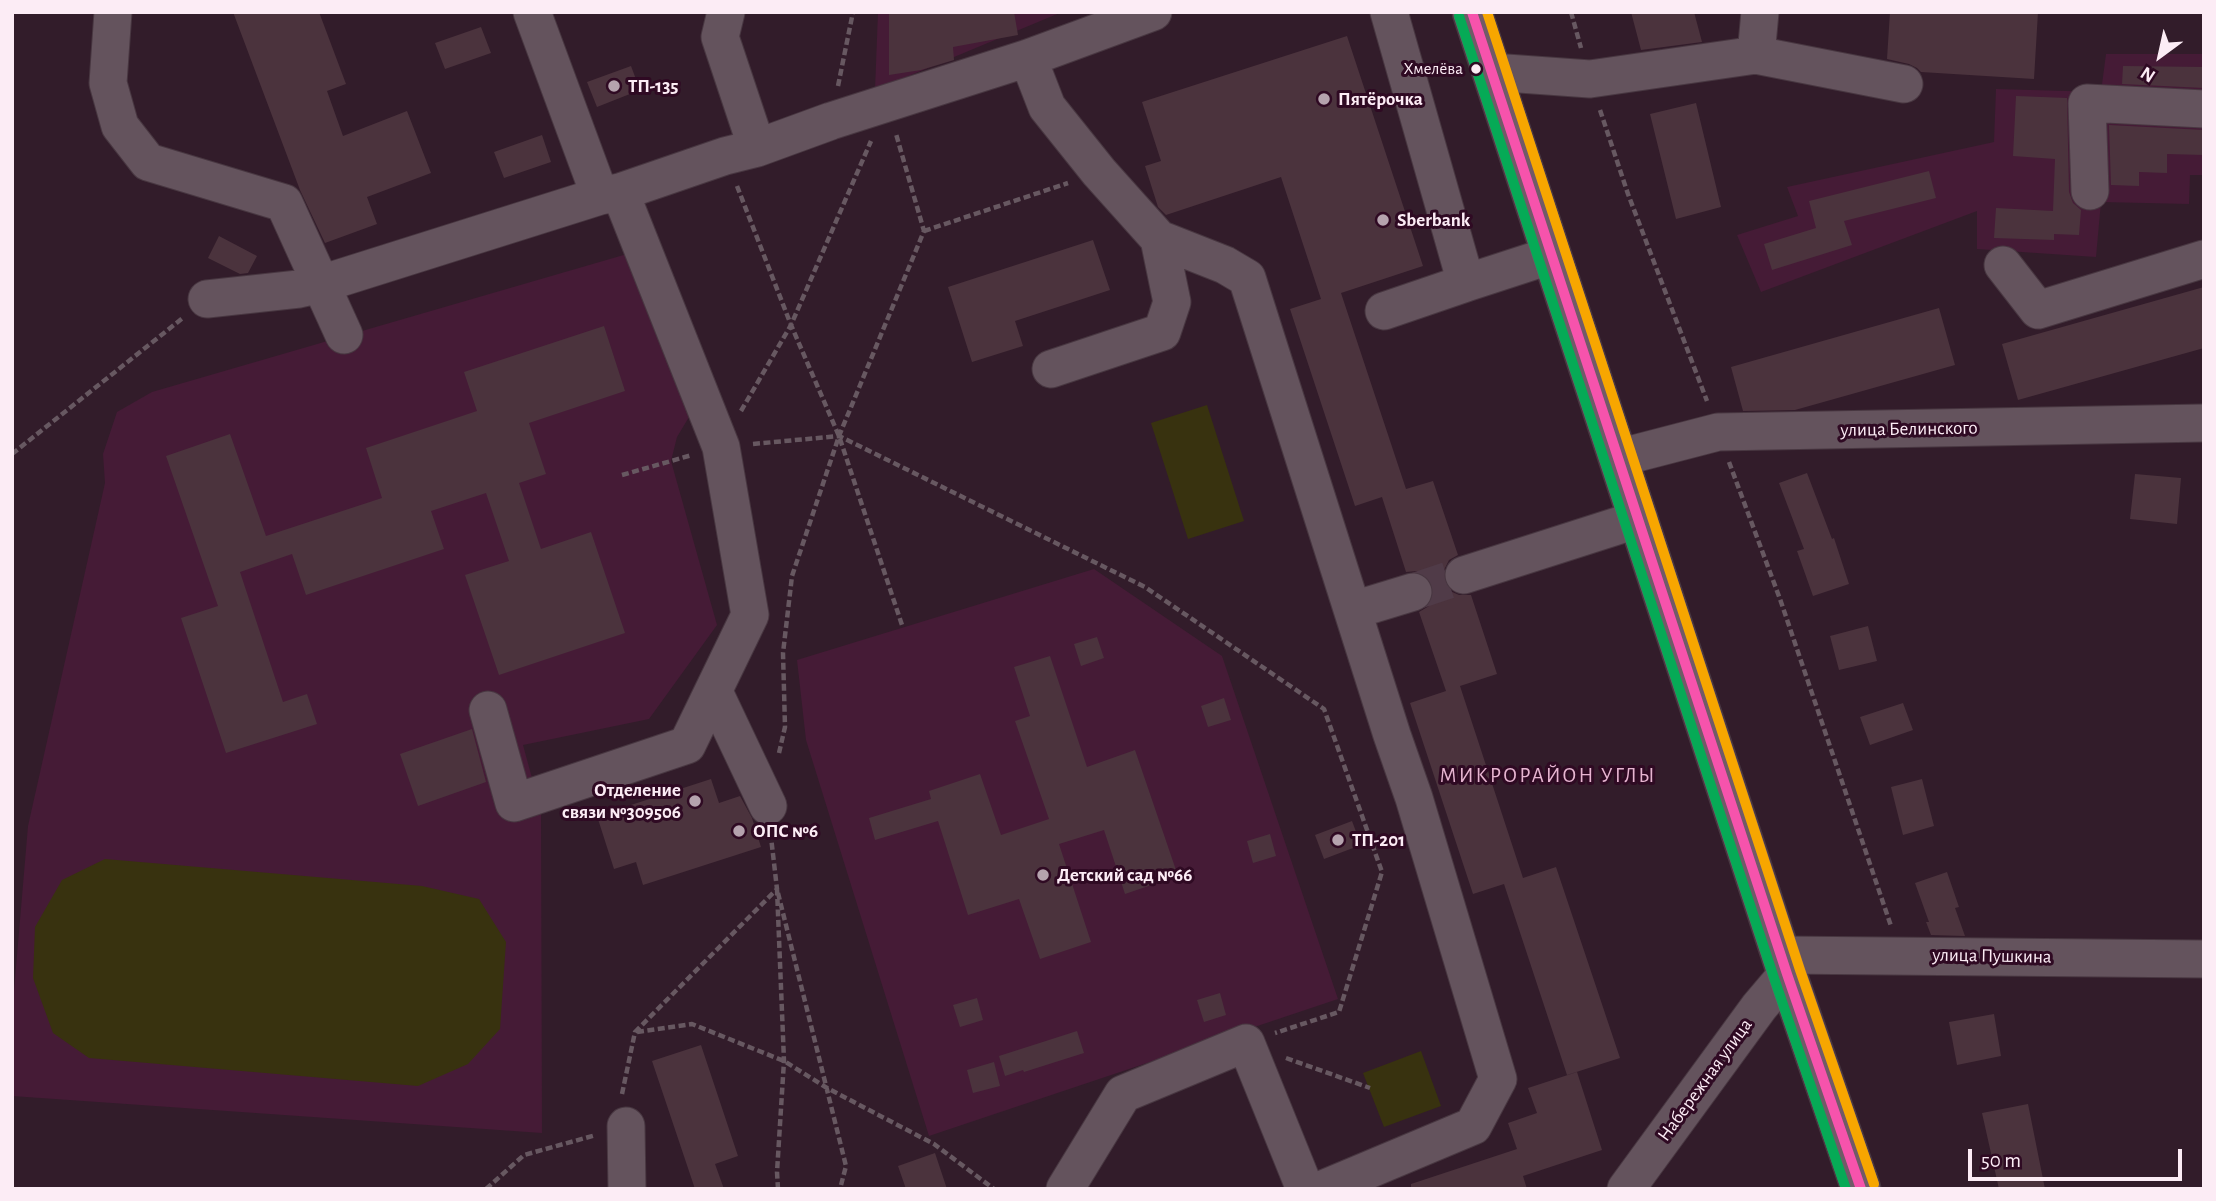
<!DOCTYPE html>
<html>
<head>
<meta charset="utf-8">
<style>
	body { margin:0 }
	#map { position:relative; width:2216px; height:1201px; overflow:hidden; background:#321c2a; font-family:"Alegreya Sans",sans-serif }
	canvas { display:block }
	.frame { position:absolute; inset:0; border:14px solid #fcecf5; pointer-events:none }
	.north { position:absolute; left:2125px; top:21px; width:70px; height:70px; -webkit-text-stroke:5px #2f0a23; paint-order:stroke; rotate:213deg; font-size:19px; font-weight:700; line-height:28px; text-align:center; color:#fcecf5 }
	.north::after { content:''; display:block; margin:auto; width:24px; height:32px; background:#fcecf5; clip-path:polygon(50% 0,100% 100%,50% 72%,0 100%) }
	.scale { position:absolute; left:1968px; top:1149px; width:214px; height:32px; box-sizing:border-box; border:4px solid #fcecf5; border-top:0; padding-left:9px; font-size:21px; line-height:24px; white-space:nowrap; color:#fcecf5; -webkit-text-stroke:5px #2f0a23; paint-order:stroke }
</style>
</head>
<body>
<div id="map">
<canvas width="2216" height="1201"></canvas>
<div class="frame"></div>
<div class="north">N</div>
<div class="scale">50 m</div>
</div>
<script>
const c = document.querySelector('canvas').getContext('2d');
c.lineJoin = 'round';
function fillPath(path, color) { c.fillStyle = color; c.fill(path, 'evenodd'); }
const toPath = rows => new Path2D(rows.map(r => 'M' + r).join(''));
function stroke(path, color, width, dash) { c.strokeStyle = color; c.lineWidth = width; c.lineCap = dash ? 'butt' : 'round'; c.setLineDash(dash || []); c.stroke(path); }
function drawText(font, color, halo, rows, align = 'center') {
  c.font = font + ' "Alegreya Sans",sans-serif'; c.lineWidth = 6; c.setLineDash([]); c.textBaseline = 'middle'; c.strokeStyle = halo; c.fillStyle = color; for (const [text, x, y, turn = 0] of rows) {
    c.save(); c.translate(x, y); c.rotate((+turn || 0) * Math.PI / 180); c.textAlign = isNaN(turn) ? turn : align; if (halo) c.strokeText(text, 0, 0); c.fillText(text, 0, 0); c.restore();
  }
}
fillPath(toPath([
	[878,12,1062,12,875,90],
	[2106,54,2204,54,2204,175,2190,175,2189,204,2101,202,2096,257,1977,249,1977,211,1761,292,1737,235,1798,216,1787,187,1994,142,1996,89,2101,92],
	[634,252,692,412,677,437,671,461,717,625,649,719,523,745,541,811,542,1133,12,1096,12,1014,28,826,105,483,103,454,117,412,152,392],
	[1094,569,1222,656,1338,999,929,1136,806,740,797,660]
]), '#451b36');
fillPath(toPath([
	[1207,405,1244,521,1188,539,1151,423],
	[105,859,422,886,479,899,506,942,500,1029,468,1064,418,1086,89,1058,53,1033,33,978,35,927,62,880],
	[1421,1051,1441,1106,1384,1127,1363,1073]
]), '#38320f');
fillPath(toPath([
	[233,12,319,12,346,84,327,91,343,136,407,111,431,173,367,197,377,224,325,243,300,190],
	[889,12,1014,12,1018,35,953,47,954,60,921,70,889,75],
	[1631,12,1694,12,1702,42,1641,50],
	[1890,12,2038,12,2034,79,1921,72,1917,68,1909,64,1887,59],
	[481,27,491,53,445,69,435,43],
	[1347,36,1423,266,1341,293,1406,489,1433,481,1458,555,1449,560,1444,570,1444,582,1450,591,1459,595,1471,595,1497,674,1460,686,1523,878,1556,867,1620,1058,1567,1075,1504,884,1473,894,1410,703,1446,691,1419,612,1429,606,1434,596,1433,587,1427,576,1417,571,1406,572,1382,497,1355,506,1290,309,1321,299,1281,177,1166,215,1158,207,1145,166,1161,161,1142,102],
	[631,66,640,90,597,107,587,82],
	[2123,66,2204,67,2204,88,2122,84],
	[2016,96,2067,98,2069,192,2073,203,2081,210,2079,235,2054,234,2054,240,1994,238,1996,208,2053,211,2055,159,2013,156],
	[1696,103,1721,207,1676,219,1650,114],
	[2109,125,2204,130,2204,155,2167,154,2167,173,2139,172,2139,186,2111,185],
	[542,135,551,162,504,178,494,152],
	[1929,171,1936,198,1844,221,1852,245,1772,270,1764,244,1816,228,1809,201],
	[219,236,257,256,248,273,240,274,208,258],
	[1093,240,1110,290,1015,321,1023,346,972,362,948,287],
	[2204,287,2204,348,2018,400,2002,344],
	[1939,308,1955,365,1795,410,1743,411,1731,367],
	[604,326,625,391,529,423,546,474,519,483,541,549,591,532,625,633,499,675,465,575,509,561,486,493,431,511,444,549,306,595,292,554,240,572,283,702,307,694,317,724,226,753,181,618,218,606,166,456,230,434,266,536,382,498,366,448,477,411,464,372],
	[1807,473,1832,539,1834,538,1849,584,1813,596,1797,551,1804,549,1779,483],
	[2135,474,2181,478,2177,524,2130,519],
	[1868,626,1877,661,1839,670,1830,636],
	[1097,637,1104,658,1081,666,1074,644],
	[1050,656,1087,767,1135,750,1178,876,1125,894,1104,830,1059,844,1091,942,1040,959,1019,899,968,915,938,821,875,840,869,818,931,799,929,791,980,774,1001,835,1049,819,1015,721,1030,716,1014,667],
	[1224,698,1231,720,1208,727,1201,706],
	[1903,703,1913,730,1870,745,1860,717],
	[472,729,486,782,418,806,400,754],
	[711,779,719,803,740,796,752,818,761,847,643,885,636,862,614,869,597,816],
	[1922,779,1934,826,1903,835,1891,787],
	[1352,821,1361,845,1324,859,1315,835],
	[1270,834,1276,856,1253,863,1247,841],
	[1947,872,1959,907,1955,908,1965,936,1931,935,1926,922,1929,922,1915,883],
	[1220,993,1226,1015,1204,1022,1197,1000],
	[977,998,983,1020,960,1027,953,1005],
	[1994,1014,2001,1056,1957,1065,1949,1022],
	[1077,1031,1084,1053,1024,1072,1023,1070,1005,1076,999,1056],
	[701,1045,738,1156,715,1164,724,1189,695,1189,652,1061],
	[994,1062,1000,1086,973,1093,967,1070],
	[1577,1072,1602,1150,1523,1176,1527,1189,1411,1189,1411,1184,1517,1149,1508,1123,1537,1113,1528,1088],
	[2028,1104,2045,1189,1999,1189,1982,1113],
	[935,1153,947,1189,906,1189,898,1166]
]), '#4b333d');
stroke(toPath([
	[1413,592,1464,575]
]), '#503b48', 37, [37, 18]);
const minor = toPath([
	[113,12,108,83,120,126,148,162,284,203,344,335],
	[532,12,600,196],
	[726,12,720,37,757,148],
	[1389,12,1466,283,1552,255],
	[1756,55,1760,12],
	[1028,58,1047,107,1099,172,1159,239,1225,265,1247,278,1392,735,1414,798,1498,1079,1473,1126,1323,1189],
	[1492,72,1590,79,1756,55,1904,84],
	[2090,191,2087,103,2204,109],
	[2003,265,2038,310,2204,259],
	[207,299,299,289,321,284,600,196,620,192,725,156,757,148,831,121,1028,58,1153,12],
	[1384,311,1466,283],
	[1051,369,1162,332,1172,302,1159,239],
	[1618,458,1718,432,2204,423],
	[1464,575,1639,519],
	[1354,610,1413,592],
	[714,692,768,806],
	[488,710,514,803,687,745,750,615,721,447,620,192],
	[1781,955,2204,959],
	[626,1126,627,1189],
	[1065,1189,1123,1094,1246,1043,1305,1189],
	[1626,1189,1759,1007,1787,974]
]);
const major = toPath([
	[1472,12,1787,974,1861,1189]
]);
stroke(minor, '#483741', 39);
stroke(major, '#483741', 41);
stroke(toPath([
	[1571,12,1581,48],
	[838,86,853,12],
	[1600,110,1628,194,1707,401],
	[737,186,791,325,839,436,903,628],
	[924,231,1068,183],
	[741,411,791,325,871,141],
	[753,444,839,436,1145,587,1324,709,1382,872,1339,1012,1275,1033],
	[12,454,184,317],
	[1729,462,1780,599,1891,926],
	[622,475,692,455],
	[779,753,785,727,783,653,792,576,839,436,924,231,896,134],
	[637,1032,692,1024,784,1061,827,1088,934,1144,994,1189],
	[1286,1058,1370,1088],
	[622,1094,635,1032,777,889,771,837],
	[486,1189,524,1155,596,1135],
	[778,1189,777,1172,784,1061,777,889,846,1166,840,1189]
]), '#675861', 4.5, [7, 3.5]);
stroke(minor, '#64535d', 37);
stroke(major, '#715a68', 38);
stroke(toPath([
	[1472,12,1787,974,1861,1189]
]), '#f653ac', 10);
stroke(toPath([
	[1459,16,1774,978,1846,1189]
]), '#06aa56', 10);
stroke(toPath([
	[1487,12,1800,970,1874,1184]
]), '#f7a600', 10);
for (const [x, y, r, color] of [
	[1476,69,6,"#fcecf5"],
	[614,86,7,"#b5a3ae"],
	[1324,99,7,"#b5a3ae"],
	[1383,220,7,"#b5a3ae"],
	[695,801,7,"#b5a3ae"],
	[739,831,7,"#b5a3ae"],
	[1338,840,7,"#b5a3ae"],
	[1043,875,7,"#b5a3ae"]
]) { const dot = new Path2D(); dot.arc(x, y, r, 0, 2 * Math.PI); c.fillStyle = color; c.fill(dot); stroke(dot, '#2f0a23', 2.5); }
drawText('17px', '#fcecf5', '#2f0a23', [
	["Хмелёва",1463,69]
], 'right');
drawText('bold 19px', '#fcecf5', '#2f0a23', [
	["ТП-135",628,86],
	["Пятёрочка",1338,99],
	["Sberbank",1397,220],
	["Отделение",681,790,"right"],
	["связи №309506",681,812,"right"],
	["ОПС №6",753,831],
	["ТП-201",1352,840],
	["Детский сад №66",1057,875]
], 'left');
drawText('19px', '#fcecf5', '#2f0a23', [
	["улица Белинского",1909,429,-1],
	["улица Пушкина",1992,956,1],
	["Набережная улица",1705,1080,-54]
]);
c.letterSpacing = '2px';
drawText('21px', '#e7b5d1', '#2f0a23', [
	["МИКРОРАЙОН УГЛЫ",1548,776]
]);
c.letterSpacing = '0px';
</script>
</body>
</html>
